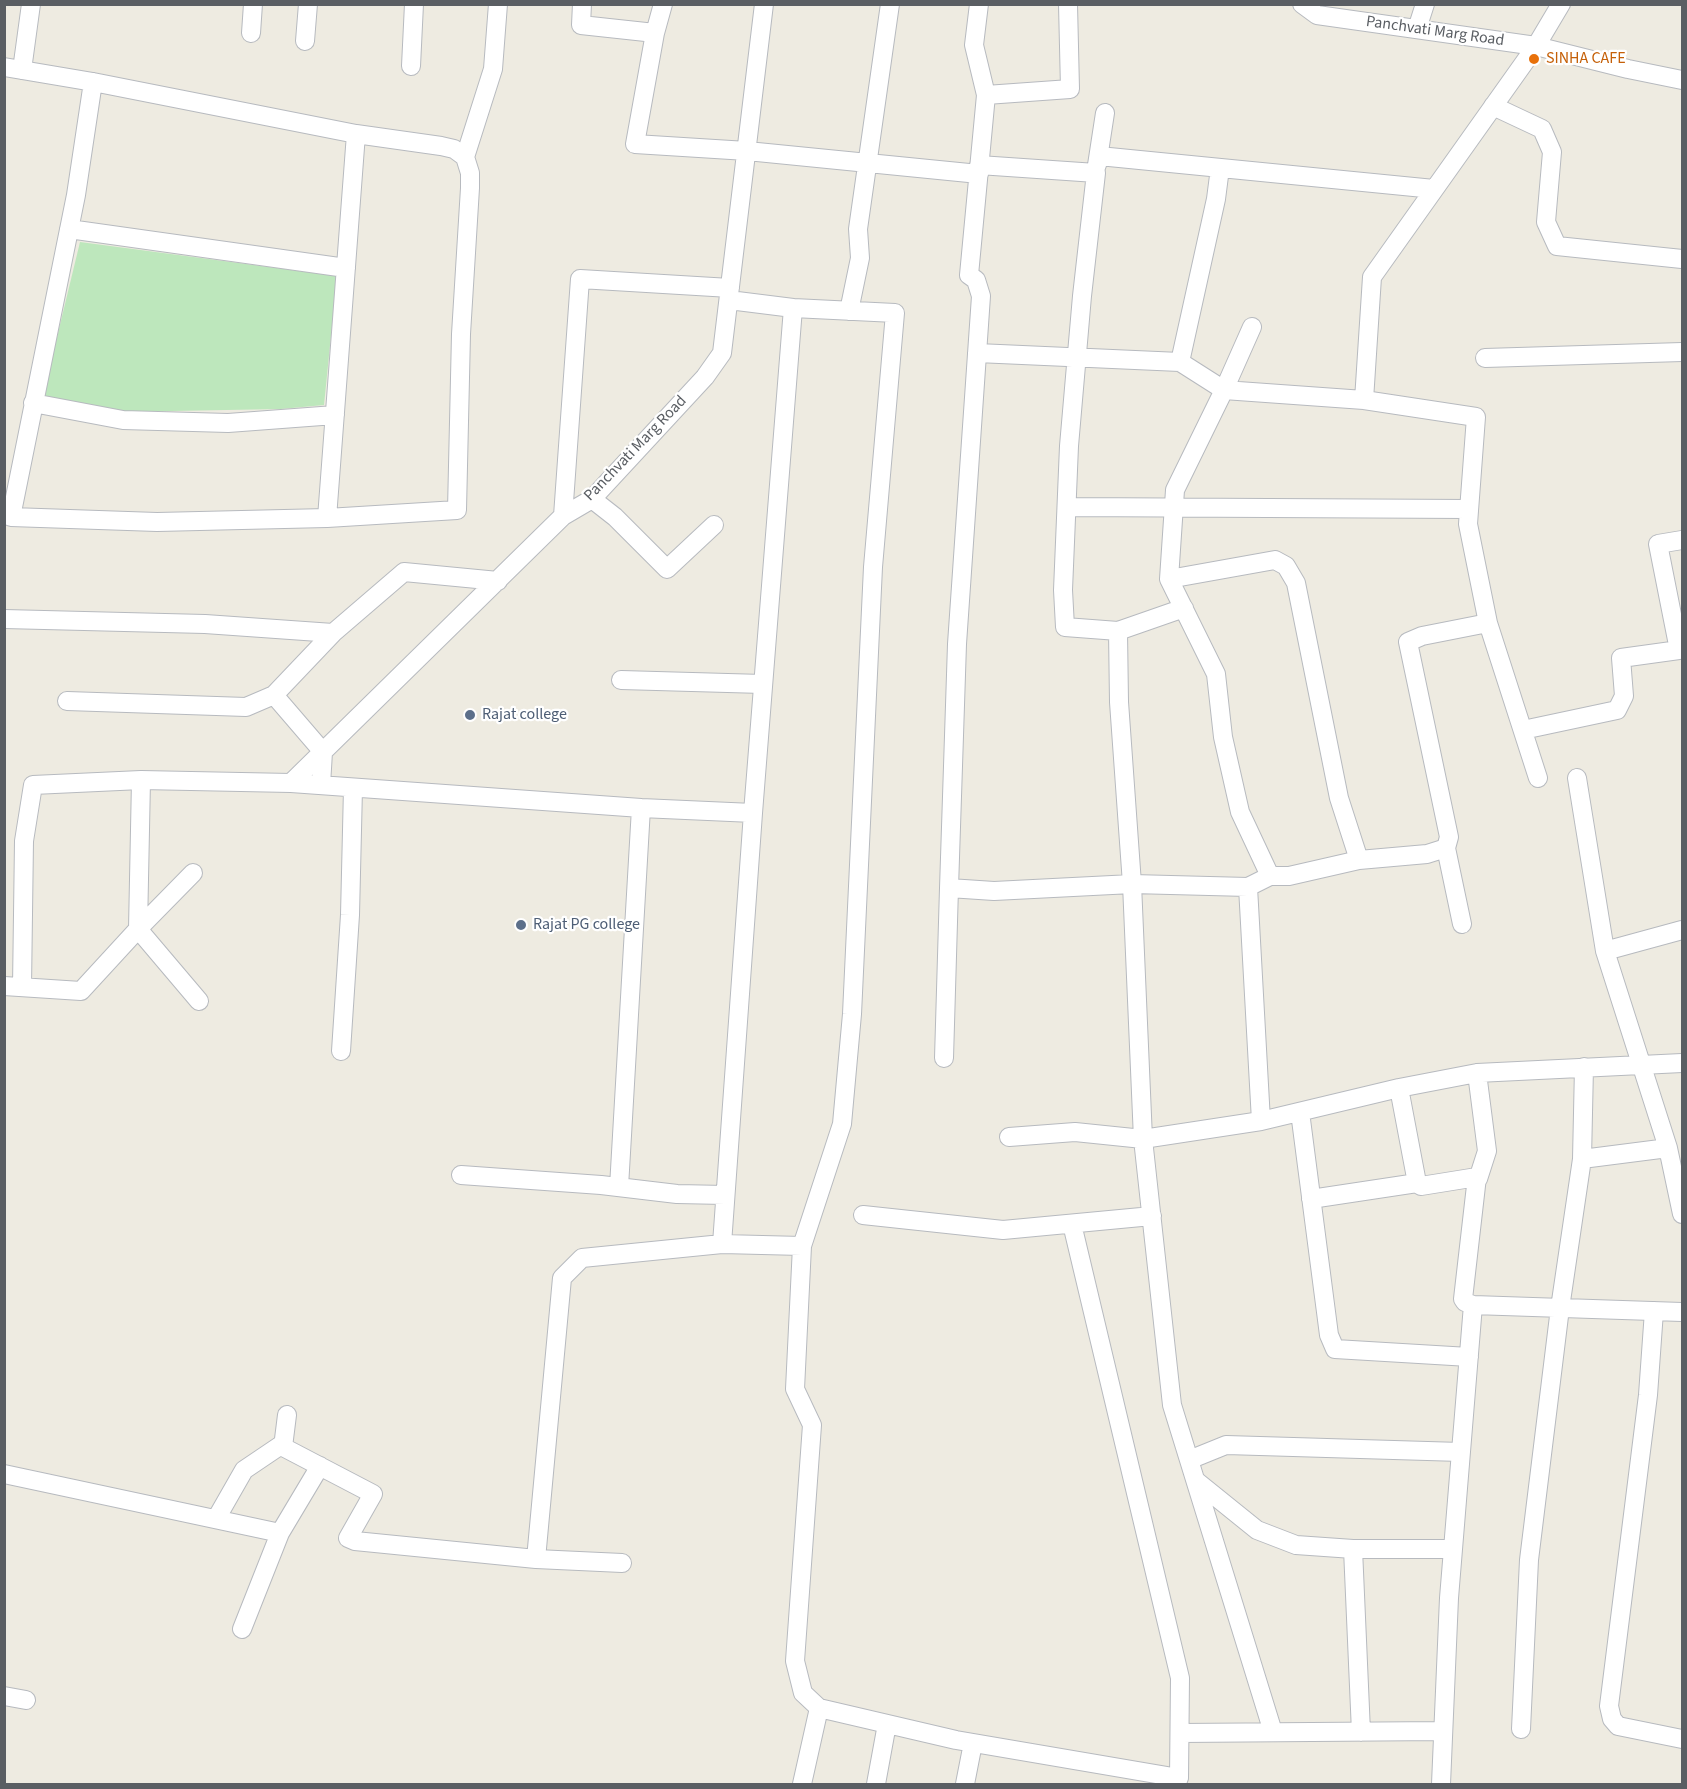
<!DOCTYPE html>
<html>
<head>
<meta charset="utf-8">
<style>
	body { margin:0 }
	#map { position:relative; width:1687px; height:1789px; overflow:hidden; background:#eeebe1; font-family:"Source Sans 3",sans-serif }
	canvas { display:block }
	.frame { position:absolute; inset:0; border:6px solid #5a5e63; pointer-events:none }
</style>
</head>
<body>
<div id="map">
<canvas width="1687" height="1789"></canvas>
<div class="frame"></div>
</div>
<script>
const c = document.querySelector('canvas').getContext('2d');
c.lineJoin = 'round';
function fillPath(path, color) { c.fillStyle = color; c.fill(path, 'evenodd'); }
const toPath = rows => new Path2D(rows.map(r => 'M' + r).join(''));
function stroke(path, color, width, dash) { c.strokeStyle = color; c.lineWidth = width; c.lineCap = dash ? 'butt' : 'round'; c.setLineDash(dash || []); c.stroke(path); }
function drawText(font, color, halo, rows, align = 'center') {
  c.font = font + ' "Source Sans 3",sans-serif'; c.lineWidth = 4.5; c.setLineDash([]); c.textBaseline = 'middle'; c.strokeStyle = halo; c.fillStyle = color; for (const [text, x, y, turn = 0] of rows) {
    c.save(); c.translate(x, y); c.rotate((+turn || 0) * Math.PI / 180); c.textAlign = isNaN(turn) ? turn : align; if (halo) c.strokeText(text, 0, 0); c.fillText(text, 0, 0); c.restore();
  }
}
fillPath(toPath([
	[80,242,337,276,324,405,281,409,117,412,42,399]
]), '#bde7bc');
const street = toPath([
	[582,4,581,25,655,33],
	[663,4,655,33,635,144,747,151,979,174],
	[979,4,974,45,986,95],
	[1302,4,1317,15,1536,46,1628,69,1682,80],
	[1417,29,1425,4],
	[251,33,253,4],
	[305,41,308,4],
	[411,66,414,4],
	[4,67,93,82,356,134,441,146,454,149,465,157,470,173,470,188,461,334,457,510,327,518,157,522,11,517,76,195,93,82],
	[22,70,31,4],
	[1493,106,1542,129,1552,152,1546,222,1557,246,1682,259],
	[1099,156,1434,189],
	[465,157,493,69,498,4],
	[979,165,1096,173,1082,296,1069,446,1063,590,1065,627,1118,631,1119,702,1132,884,1143,1139,1261,1121],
	[1097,165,1105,113],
	[69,229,346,268],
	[729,300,793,308,753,813],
	[793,308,895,313,873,567,852,1014,842,1124,802,1246,795,1389,812,1425,795,1661,803,1693,819,1708,956,1740,1179,1778,1180,1678,1072,1224],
	[849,311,860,258,858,229,890,4],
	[977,353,1180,362,1224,390,1252,327],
	[1485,358,1682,352],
	[1180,362,1216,199,1220,168],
	[1364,400,1224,390,1175,490,1169,579,1216,674,1223,737,1240,812,1270,876,1248,887,1261,1121,1399,1088,1477,1073,1682,1063],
	[33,403,123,420,228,423,335,415],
	[592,499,615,517,667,569,714,525],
	[1067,507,1469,509],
	[563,516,580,279,730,288],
	[327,518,356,134],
	[1169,579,1275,560,1286,566,1296,583,1339,798,1359,860],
	[4,619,205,624,333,633],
	[1118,631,1184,608],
	[621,680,763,684],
	[274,695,323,752,321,785],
	[67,701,246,707,274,695,333,633,404,572,498,581],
	[1523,730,1617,710,1624,696,1621,658,1679,650,1658,544,1682,540],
	[1538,778,1488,623,1468,524,1476,417,1364,400,1372,277,1536,46,1561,4],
	[1577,778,1605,951,1668,1148,1682,1214],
	[291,783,563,516,592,499,705,377,722,353,764,4],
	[641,808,753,813,722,1244],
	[193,873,138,929,199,1001],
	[1270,876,1289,876,1359,860,1427,854,1446,848],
	[949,888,957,644,981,296,976,280,969,275,986,95,1070,89,1068,4],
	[1462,924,1446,848,1449,837,1408,642,1422,636,1488,623],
	[1605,951,1682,930],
	[4,986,81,991,138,929,141,780,291,783,641,808,619,1187],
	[22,987,24,841,33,785,141,780],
	[341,1051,350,915,353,788],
	[944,1058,949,888,994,891,1132,884,1248,887],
	[1477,1073,1487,1151,1478,1179],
	[1399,1088,1417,1183,1421,1186,1477,1177,1463,1299,1465,1302,1473,1305,1682,1312],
	[1300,1112,1329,1335,1335,1349,1469,1357],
	[1009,1137,1075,1132,1143,1139,1172,1405,1273,1732],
	[1582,1159,1668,1148],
	[461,1175,601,1185,677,1194,725,1195],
	[1311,1199,1417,1183],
	[863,1215,1003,1230,1152,1216],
	[1654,1311,1648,1395,1609,1706,1612,1719,1618,1726,1682,1739],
	[287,1415,283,1447,373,1494,348,1538,355,1541,536,1559],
	[1189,1460,1226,1445,1461,1452],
	[4,1474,280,1533],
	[1195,1480,1257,1530,1296,1545,1353,1549,1453,1549],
	[216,1519,244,1470,284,1443],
	[1353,1549,1361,1732],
	[622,1563,536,1559,562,1278,582,1258,722,1244,802,1246],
	[242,1629,280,1533,320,1466],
	[4,1696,26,1700],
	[1521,1729,1529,1560,1560,1308,1582,1159,1584,1067],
	[1180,1733,1443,1731],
	[802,1784,819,1708],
	[876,1784,887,1724],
	[965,1784,973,1743],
	[1441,1784,1449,1598,1473,1305]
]);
stroke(street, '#b7babf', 20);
stroke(street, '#fff', 18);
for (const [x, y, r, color] of [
	[1534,59,6,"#e8710a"],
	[470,715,6,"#5c6f8a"],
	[521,925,6,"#5c6f8a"]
]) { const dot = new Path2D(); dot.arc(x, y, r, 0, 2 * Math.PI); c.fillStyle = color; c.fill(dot); stroke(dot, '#fff', 2); }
drawText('16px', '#5a5e63', '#fff', [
	["Panchvati Marg Road",1435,32,8],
	["Panchvati Marg Road",636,449,-46]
]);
drawText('16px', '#c56008', '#fff', [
	["SINHA CAFE",1546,59]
], 'left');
drawText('16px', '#4e5e75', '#fff', [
	["Rajat college",482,715],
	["Rajat PG college",533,925]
], 'left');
</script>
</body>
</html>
